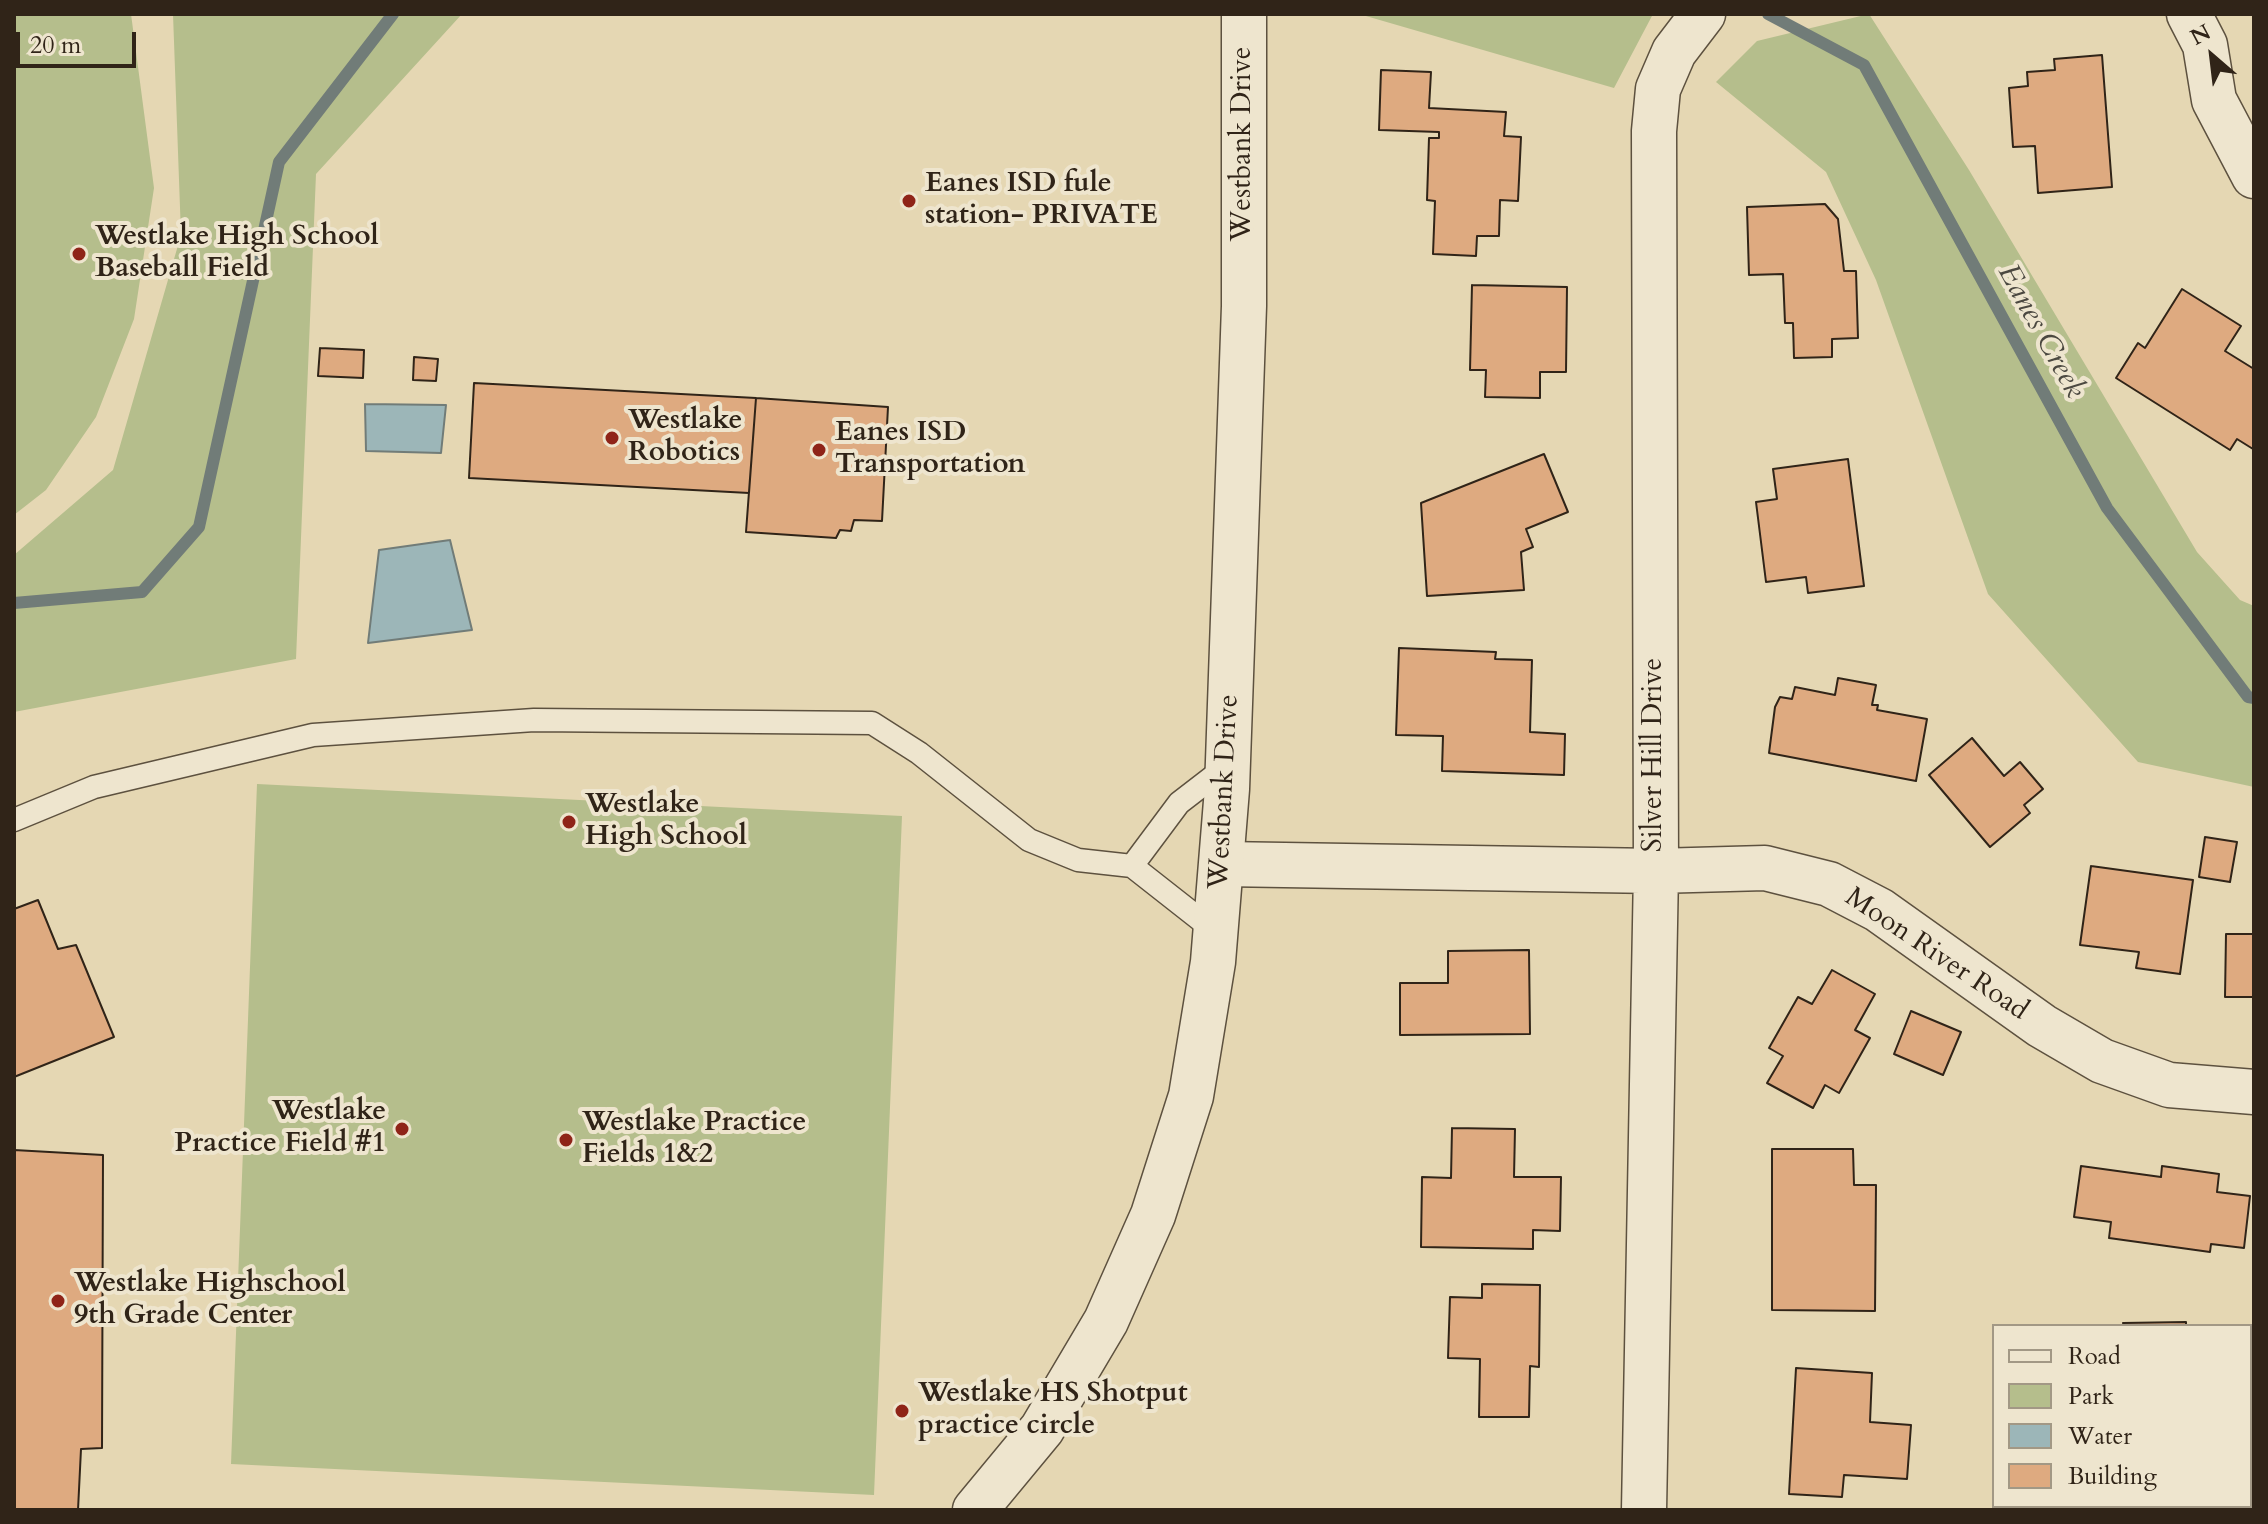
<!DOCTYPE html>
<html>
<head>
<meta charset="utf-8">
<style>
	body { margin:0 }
	#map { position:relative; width:2268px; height:1524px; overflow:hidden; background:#e5d7b3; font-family:Cardo,serif }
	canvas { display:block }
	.frame { position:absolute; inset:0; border:16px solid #302418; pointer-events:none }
	.legend { position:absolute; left:1992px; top:1324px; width:260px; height:184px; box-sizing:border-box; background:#eee5ce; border:2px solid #a29885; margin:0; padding:10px 14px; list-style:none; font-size:24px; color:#302418 }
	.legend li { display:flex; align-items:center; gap:16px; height:40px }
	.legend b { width:40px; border:2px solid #a29885 }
	.north { position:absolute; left:2172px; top:16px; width:80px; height:80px; -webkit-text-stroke:6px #eee5ce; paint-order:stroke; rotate:332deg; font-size:22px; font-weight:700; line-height:32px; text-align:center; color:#302418 }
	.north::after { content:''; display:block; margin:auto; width:28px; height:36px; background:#302418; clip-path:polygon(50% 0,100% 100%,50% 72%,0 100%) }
	.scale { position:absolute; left:16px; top:32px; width:120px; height:36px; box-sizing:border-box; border:4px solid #302418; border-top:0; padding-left:10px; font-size:24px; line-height:28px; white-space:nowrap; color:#302418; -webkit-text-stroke:6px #eee5ce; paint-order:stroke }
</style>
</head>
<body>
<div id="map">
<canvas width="2268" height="1524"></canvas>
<div class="frame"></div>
<ul class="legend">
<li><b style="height:10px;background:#eee5ce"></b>Road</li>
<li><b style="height:22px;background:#b5be8c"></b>Park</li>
<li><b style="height:22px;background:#9cb6b8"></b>Water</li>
<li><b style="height:22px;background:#deaa80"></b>Building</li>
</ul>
<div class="north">N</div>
<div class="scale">20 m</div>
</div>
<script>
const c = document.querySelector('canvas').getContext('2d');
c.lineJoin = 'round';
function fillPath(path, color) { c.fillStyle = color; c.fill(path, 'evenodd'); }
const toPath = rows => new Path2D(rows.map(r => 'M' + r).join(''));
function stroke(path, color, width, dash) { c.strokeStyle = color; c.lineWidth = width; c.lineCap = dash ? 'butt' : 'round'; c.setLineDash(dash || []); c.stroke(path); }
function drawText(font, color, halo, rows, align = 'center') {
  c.font = font + ' Cardo,serif'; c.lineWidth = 8; c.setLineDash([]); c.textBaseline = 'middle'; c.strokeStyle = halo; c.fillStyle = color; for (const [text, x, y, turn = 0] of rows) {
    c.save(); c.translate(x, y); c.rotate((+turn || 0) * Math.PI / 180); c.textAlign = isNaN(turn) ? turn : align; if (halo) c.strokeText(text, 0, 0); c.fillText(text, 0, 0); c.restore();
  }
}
fillPath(toPath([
	[14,14,131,14,154,188,134,319,96,417,46,490,14,515],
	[173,14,462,14,316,174,296,659,14,712,14,555,113,470,181,235],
	[1359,14,1653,14,1614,88],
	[1869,14,1969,170,2197,552,2240,600,2254,606,2254,787,2138,762,1988,594,1876,280,1826,172,1716,82,1757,41],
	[257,784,902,816,874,1495,231,1464]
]), '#b5be8c');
const water = toPath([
	[365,404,446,405,441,453,366,451,365,404],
	[450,540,472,630,368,643,379,550,450,540]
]);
fillPath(water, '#9cb6b8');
stroke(water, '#717c78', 2);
stroke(toPath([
	[1768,14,1864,65,2107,508,2248,697,2254,698],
	[14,603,142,592,199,527,279,162,393,14]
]), '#717c78', 12);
const building = toPath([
	[2102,55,2112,187,2038,193,2035,146,2013,147,2009,88,2028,86,2027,72,2055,70,2054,59,2102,55],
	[1381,70,1431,72,1429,108,1506,112,1504,136,1521,137,1518,201,1500,200,1499,236,1477,236,1476,256,1433,254,1435,201,1427,200,1429,138,1439,138,1439,132,1379,130,1381,70],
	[1825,204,1838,219,1844,271,1856,271,1858,338,1832,339,1832,357,1794,358,1793,323,1785,323,1783,274,1749,275,1747,207,1825,204],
	[1472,285,1567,287,1566,372,1540,372,1540,398,1485,397,1486,370,1470,370,1472,285],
	[2182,289,2241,326,2225,351,2254,369,2253,449,2237,439,2230,450,2116,378,2138,343,2145,348,2182,289],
	[320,348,364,350,363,378,318,376,320,348],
	[414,357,438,359,436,381,413,380,414,357],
	[474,383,756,398,749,493,469,478,474,383],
	[756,398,888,407,882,521,854,520,851,531,840,530,836,538,746,532,756,398],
	[1544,454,1568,512,1526,529,1533,547,1521,552,1524,590,1427,596,1421,503,1544,454],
	[1848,459,1864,586,1808,593,1806,577,1766,582,1756,502,1777,499,1773,469,1848,459],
	[1399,648,1496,652,1495,659,1532,660,1530,732,1565,734,1564,775,1442,771,1443,736,1396,735,1399,648],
	[1838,678,1876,685,1872,705,1878,705,1877,710,1927,719,1916,781,1769,753,1775,707,1780,697,1792,699,1795,687,1835,695,1838,678],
	[1972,738,2004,776,2020,762,2043,789,2024,805,2030,813,1990,847,1929,775,1972,738],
	[2205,837,2237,842,2230,882,2199,877,2205,837],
	[2091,866,2193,880,2180,974,2136,968,2139,952,2080,945,2091,866],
	[38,900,58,949,76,945,114,1037,14,1077,14,909,38,900],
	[2226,934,2254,934,2254,997,2225,997,2226,934],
	[1529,950,1530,1034,1400,1035,1400,983,1448,983,1448,951,1529,950],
	[1832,970,1875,994,1855,1030,1870,1038,1839,1093,1825,1085,1813,1108,1767,1083,1783,1056,1769,1048,1798,997,1812,1004,1832,970],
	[1911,1011,1961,1032,1943,1075,1894,1054,1911,1011],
	[1452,1128,1515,1129,1514,1177,1561,1177,1560,1231,1533,1230,1533,1249,1421,1247,1422,1177,1451,1178,1452,1128],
	[1772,1149,1853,1149,1854,1185,1876,1185,1875,1311,1772,1310,1772,1149],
	[14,1150,103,1155,102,1448,81,1449,78,1510,14,1510,14,1150],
	[2081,1166,2161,1177,2162,1166,2219,1174,2217,1192,2250,1196,2244,1248,2211,1244,2210,1252,2109,1238,2111,1222,2074,1217,2081,1166],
	[1482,1284,1540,1285,1539,1367,1530,1366,1529,1417,1479,1417,1480,1359,1448,1358,1450,1297,1482,1298,1482,1284],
	[2186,1322,2186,1326,2124,1326,2123,1323,2186,1322],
	[1796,1368,1872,1373,1870,1422,1911,1425,1907,1479,1844,1475,1842,1497,1789,1494,1796,1368]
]);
fillPath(building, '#deaa80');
stroke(building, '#302418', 2);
const service = toPath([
	[14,820,94,787,313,735,534,720,872,723,919,753,1029,840,1078,860,1132,866,1216,932],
	[1132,866,1179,803,1227,766]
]);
const minor = toPath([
	[2189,14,2205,45,2214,100,2254,176],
	[1222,864,1656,871,1765,868,1829,884,1879,910,2042,1026,2102,1061,2169,1085,2254,1092],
	[1644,1510,1656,871,1654,131,1658,89,1674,52,1703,14]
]);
const tertiary = toPath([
	[975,1510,1042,1429,1106,1321,1153,1215,1191,1096,1213,962,1227,789,1244,306,1244,14]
]);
stroke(service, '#5d513f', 25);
stroke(minor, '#5d513f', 47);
stroke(tertiary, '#5d513f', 47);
stroke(service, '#eee5ce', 22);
stroke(minor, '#eee5ce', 44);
stroke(tertiary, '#eee5ce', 44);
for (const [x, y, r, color] of [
	[909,201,8,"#8f2418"],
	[79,254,8,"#8f2418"],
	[612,438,8,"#8f2418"],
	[819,450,8,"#8f2418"],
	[569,822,8,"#8f2418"],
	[402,1129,8,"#8f2418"],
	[566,1140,8,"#8f2418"],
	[58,1301,8,"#8f2418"],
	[902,1411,8,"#8f2418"]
]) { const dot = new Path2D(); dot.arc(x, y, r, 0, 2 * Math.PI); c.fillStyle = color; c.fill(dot); stroke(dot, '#eee5ce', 3); }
drawText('28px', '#302418', '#eee5ce', [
	["Westbank Drive",1244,144,-90],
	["Silver Hill Drive",1655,755,-90],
	["Westbank Drive",1225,792,-87],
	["Moon River Road",1936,955,34]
]);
drawText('bold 28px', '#302418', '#eee5ce', [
	["Eanes ISD fule",925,185],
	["station- PRIVATE",925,217],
	["Westlake High School",95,238],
	["Baseball Field",95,270],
	["Westlake",628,422],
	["Robotics",628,454],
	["Eanes ISD",835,434],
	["Transportation",835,466],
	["Westlake",585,806],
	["High School",585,838],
	["Westlake",386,1113,"right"],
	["Practice Field #1",386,1145,"right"],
	["Westlake Practice",582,1124],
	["Fields 1&2",582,1156],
	["Westlake Highschool",74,1285],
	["9th Grade Center",74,1317],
	["Westlake HS Shotput",918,1395],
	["practice circle",918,1427]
], 'left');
drawText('italic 30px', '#4b4840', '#eee5ce', [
	["Eanes Creek",2040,332,61]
]);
</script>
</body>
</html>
